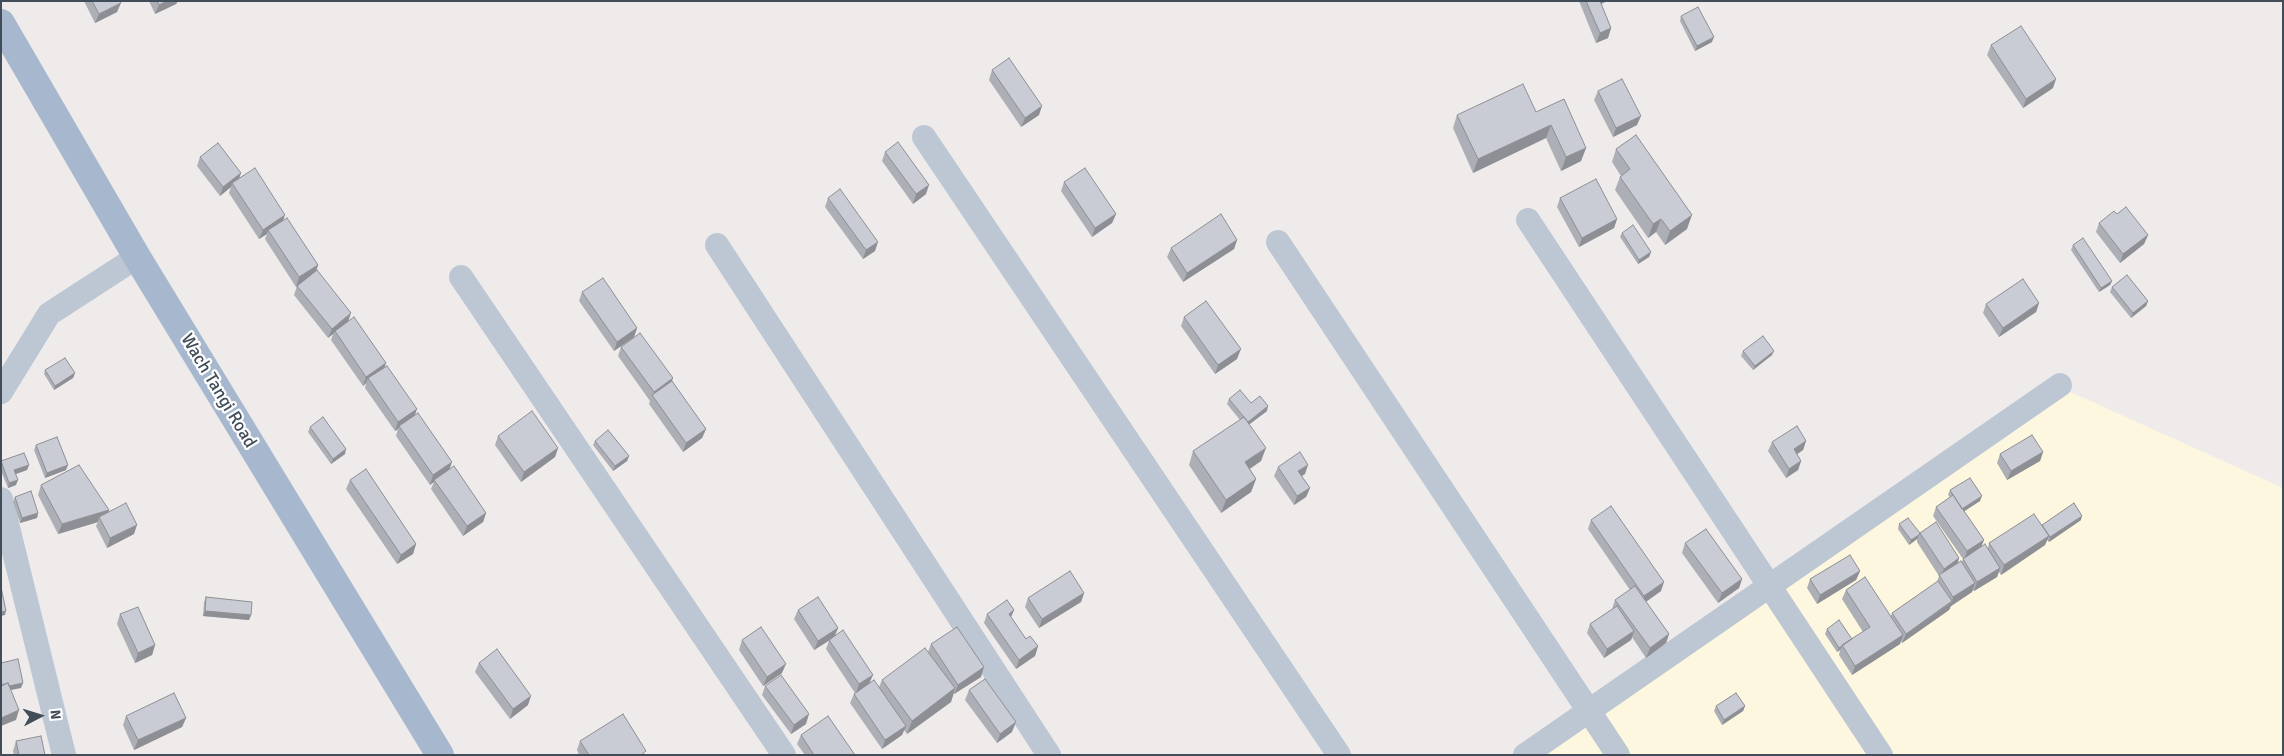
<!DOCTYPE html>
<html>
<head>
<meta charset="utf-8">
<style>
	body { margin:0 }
	#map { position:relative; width:2284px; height:756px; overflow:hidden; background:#eeebea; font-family:Signika,sans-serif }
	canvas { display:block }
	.frame { position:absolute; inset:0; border:2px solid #424d5a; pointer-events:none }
	.north { position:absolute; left:15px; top:691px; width:50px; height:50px; -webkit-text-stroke:4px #fff; paint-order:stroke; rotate:85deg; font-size:14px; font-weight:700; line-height:20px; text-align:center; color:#424d5a }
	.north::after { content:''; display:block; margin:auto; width:18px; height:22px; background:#424d5a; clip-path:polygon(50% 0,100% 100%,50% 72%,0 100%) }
</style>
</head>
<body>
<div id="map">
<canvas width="2284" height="756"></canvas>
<div class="frame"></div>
<div class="north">N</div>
</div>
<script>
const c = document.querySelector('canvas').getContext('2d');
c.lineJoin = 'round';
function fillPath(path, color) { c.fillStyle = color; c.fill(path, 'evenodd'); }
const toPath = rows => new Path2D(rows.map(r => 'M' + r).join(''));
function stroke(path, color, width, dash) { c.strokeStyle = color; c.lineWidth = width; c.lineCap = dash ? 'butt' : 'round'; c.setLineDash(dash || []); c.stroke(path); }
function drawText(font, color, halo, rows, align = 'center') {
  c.font = font + ' Signika,sans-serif'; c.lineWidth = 4.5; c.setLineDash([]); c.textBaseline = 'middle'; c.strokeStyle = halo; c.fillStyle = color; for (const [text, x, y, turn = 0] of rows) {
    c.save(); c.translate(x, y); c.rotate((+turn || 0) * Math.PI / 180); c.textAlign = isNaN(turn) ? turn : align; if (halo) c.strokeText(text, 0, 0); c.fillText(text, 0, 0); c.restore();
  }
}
fillPath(toPath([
	[2066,390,2283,488,2283,755,1526,755]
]), '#fef7df');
stroke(toPath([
	[924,137,1339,755],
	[1528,220,1881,755],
	[1278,242,1618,755],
	[717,245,1049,755],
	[461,277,784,755],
	[1,392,49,314,137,257],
	[1,499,64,755],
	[1525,755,2060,385]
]), '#bcc7d3', 24);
stroke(toPath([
	[1,23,137,257,440,755]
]), '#a7b8ce', 28);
fillPath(toPath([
	[84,1,120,1,117,12,95,23],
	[149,1,178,1,176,4,155,14],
	[1579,1,1607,1,1601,4,1611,28,1608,38,1596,43],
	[1681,16,1712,42,1695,51,1680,21],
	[1991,45,2053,88,2023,108,1987,55],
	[992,70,1039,115,1021,127,989,80],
	[1598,91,1637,125,1613,137,1594,100],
	[1536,112,1586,148,1581,161,1561,171,1546,138,1473,173,1453,128,1457,115],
	[1616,149,1687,229,1665,245,1656,232,1648,238,1615,190,1620,177,1621,176,1612,162],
	[885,152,926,194,913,204,882,161],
	[200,157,238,179,283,220,318,265,316,271,349,321,386,363,384,367,414,415,450,469,486,513,483,522,463,536,431,489,434,482,430,485,396,436,398,429,395,431,365,388,366,383,363,386,331,340,333,334,328,338,294,295,297,286,296,287,265,239,267,234,259,239,229,193,231,187,220,196,197,166],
	[1064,182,1116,214,1112,223,1092,237,1061,191],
	[828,198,875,251,863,259,825,207],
	[1560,198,1617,219,1614,228,1579,247,1557,207],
	[2117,214,2148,235,2144,244,2120,263,2096,232,2099,223],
	[1622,233,1651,252,1649,257,1638,264,1620,237],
	[1237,240,1234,249,1183,282,1167,257,1171,248],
	[2073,245,2112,281,2110,285,2099,292,2071,250],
	[2112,287,2148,301,2146,306,2131,318,2110,292],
	[582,292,637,328,634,337,614,351,579,301],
	[2039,303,2036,312,1999,337,1983,313,1986,304],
	[1184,317,1237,359,1215,374,1181,326],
	[621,347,671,382,706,429,702,438,683,452,649,404,650,401,618,356],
	[1743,351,1772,355,1753,370,1741,356],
	[45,370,75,373,73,378,54,390,44,374],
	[1229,399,1251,403,1267,411,1249,424,1261,461,1250,469,1256,479,1251,492,1221,513,1189,465,1193,451,1240,420,1227,404],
	[310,427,345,454,331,464,308,432],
	[498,436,558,448,555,457,521,482,495,445],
	[595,441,629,456,627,461,613,471,593,445],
	[1806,441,1803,450,1797,454,1801,461,1798,470,1786,478,1768,451,1772,442],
	[36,445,66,470,45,478,34,450],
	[2043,452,2040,461,2007,480,1997,463,2000,454],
	[1,461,29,465,27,470,16,474,16,485,8,488,1,471],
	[1278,467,1305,474,1302,476,1310,488,1306,497,1294,505,1274,476],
	[350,480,416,544,413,554,397,564,346,489],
	[41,485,109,510,108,512,134,534,107,548,96,526,98,522,58,534,38,495],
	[1950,490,1980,501,1964,511,1984,540,1981,547,1988,548,1989,543,2042,526,2042,525,2081,520,2049,542,2047,540,2045,545,2001,575,1999,572,1997,577,1974,591,1973,590,1972,592,1951,606,1949,610,1902,643,1901,641,1900,644,1852,675,1839,655,1840,650,1837,652,1825,634,1827,629,1852,639,1863,632,1842,599,1846,590,1891,616,1892,613,1937,582,1939,576,1917,542,1917,539,1909,545,1898,529,1899,524,1920,533,1959,558,1958,563,1962,562,1963,559,1933,516,1936,507,1950,497,1948,495],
	[15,497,38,513,37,518,20,523,13,502],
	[1591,520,1661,591,1646,602,1669,634,1666,643,1646,658,1632,637,1631,640,1604,658,1587,633,1590,624,1612,609,1615,600,1630,590,1588,529],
	[1685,543,1742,579,1739,588,1718,603,1682,553],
	[1860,571,1856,580,1817,604,1807,588,1810,579],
	[1084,593,1081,602,1039,628,1025,607,1028,598],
	[206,597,251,615,249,620,203,616,204,602],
	[798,610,838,628,835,636,869,683,879,687,882,680,928,652,931,644,981,677,954,694,954,693,951,702,907,734,904,730,902,735,882,749,850,703,854,694,855,693,826,649,829,641,814,650,794,619],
	[1014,610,1011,617,1026,639,1038,646,1035,656,1016,669,984,623,987,614],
	[120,614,155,645,152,655,135,663,117,624],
	[742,640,782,673,763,686,739,650],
	[479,663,528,705,510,719,475,672],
	[765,686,806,724,791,734,762,695],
	[969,690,1012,732,997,743,965,700],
	[1716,706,1745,706,1743,711,1722,725,1714,711],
	[126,716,186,718,182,727,134,750,123,725],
	[801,735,855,755,805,755,797,744],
	[16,741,45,755,14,755,13,751],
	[580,741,645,755,579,755,577,750]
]), '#adafb6');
fillPath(toPath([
	[167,1,178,1,176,4,155,14,159,5],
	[1597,1,1607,1,1595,7],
	[121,3,117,12,95,23,99,14],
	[1611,28,1608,38,1596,43,1600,33],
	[1714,37,1712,42,1695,51,1697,46],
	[2056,79,2053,88,2023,108,2026,99],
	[1042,106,1039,115,1021,127,1025,118],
	[1641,116,1637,125,1613,137,1616,128],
	[1551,125,1546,138,1473,173,1478,159],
	[1586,148,1581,161,1561,171,1566,157],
	[241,173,238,182,232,183,231,187,220,196,223,187],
	[929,185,926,194,913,204,916,194],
	[1116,214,1112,223,1092,237,1095,228],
	[285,215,282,224,268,230,267,234,259,239,263,230],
	[1692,215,1687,229,1665,245,1670,231],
	[1617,219,1614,228,1579,247,1582,238],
	[1661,219,1656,232,1648,238,1653,224],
	[2148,235,2144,244,2120,263,2123,254],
	[1237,240,1234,249,1183,282,1187,273],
	[878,242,875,251,863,259,866,250],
	[1651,252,1649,257,1638,264,1639,260],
	[318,265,315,274,296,287,299,277],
	[2112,281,2110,285,2099,292,2101,288],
	[2148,301,2146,306,2131,318,2133,313],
	[2039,303,2036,312,1999,337,2003,328],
	[351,313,348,322,335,331,333,334,328,338,332,329],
	[637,328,634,337,614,351,617,342],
	[1241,349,1237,359,1215,374,1218,365],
	[1774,351,1772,355,1753,370,1755,366],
	[386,363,383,372,368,378,366,383,363,386,366,377],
	[75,373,73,378,54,390,55,386],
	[673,378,669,388,653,395,654,392],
	[1268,406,1267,411,1246,427,1247,423],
	[417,409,414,418,399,426,398,429,395,431,398,422],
	[706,429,702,438,683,452,686,443],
	[1806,441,1803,450,1790,459,1794,449],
	[558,448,555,457,521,482,524,472],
	[1266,448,1261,461,1240,475,1245,462],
	[346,449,345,454,331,464,333,459],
	[2043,452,2040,461,2007,480,2011,471],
	[629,456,627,461,613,471,615,466],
	[1801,461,1798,470,1786,478,1789,469],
	[452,462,449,471,434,480,434,482,430,485,433,475],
	[29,465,27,470,13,475,14,470],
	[68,465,66,470,45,478,47,473],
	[1308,465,1305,474,1295,480,1298,471],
	[1256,479,1251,492,1221,513,1226,500],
	[18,480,16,485,8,488,9,483],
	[1310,488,1306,497,1294,505,1297,496],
	[1982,496,1980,501,1960,514,1962,509],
	[109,510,105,519,99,517,98,522,58,534,62,524],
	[38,513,37,518,20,523,22,518],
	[486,513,483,522,463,536,467,526],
	[2082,516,2081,520,2049,542,2050,537],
	[137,525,134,534,107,548,110,538],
	[1919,535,1917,539,1909,545,1911,540],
	[2049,536,2045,545,2001,575,2004,565],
	[1984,540,1980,549,1964,561,1967,551],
	[416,544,413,554,397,564,401,555],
	[1959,558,1956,568,1940,578,1944,569],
	[2000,568,1997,577,1974,591,1977,582],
	[1860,571,1856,580,1817,604,1820,595],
	[1742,579,1739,588,1718,603,1722,593],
	[1664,582,1661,591,1641,605,1644,596],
	[1975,583,1972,592,1951,606,1949,610,1902,643,1906,634,1952,602,1953,597],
	[1084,593,1081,602,1039,628,1042,619],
	[1014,610,1010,619,1009,614],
	[6,611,5,615,1,616,1,612],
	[205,611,251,615,249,620,203,616],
	[838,628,834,637,814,650,818,641],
	[1634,631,1631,640,1604,658,1607,649],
	[1669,634,1666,643,1646,658,1650,648],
	[1903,635,1900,644,1852,675,1855,666],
	[155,645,152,655,135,663,138,653],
	[1038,646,1035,656,1016,669,1019,660],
	[1842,646,1840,650,1837,652,1839,648],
	[786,664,782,673,763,686,767,677],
	[984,667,981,677,954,694,958,685],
	[873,675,869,684,856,693,859,684],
	[23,683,21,688,1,692,3,687],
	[955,688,951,702,907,734,912,721],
	[531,696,528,705,510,719,513,709],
	[1745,706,1743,711,1722,725,1724,720],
	[19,710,16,720,1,726,1,718],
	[809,714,806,724,791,734,794,725],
	[186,718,182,727,134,750,138,740],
	[1016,722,1012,732,997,743,1000,734],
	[906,726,902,735,882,749,885,740]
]), '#8d8f94');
const building = toPath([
	[92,1,120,1,121,3,99,14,92,1],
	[157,1,167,1,159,5,157,1],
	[1586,1,1600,1,1611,28,1600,33,1586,1],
	[1698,7,1714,37,1697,46,1681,16,1698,7],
	[2021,26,2056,79,2026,99,1991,45,2021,26],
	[1009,58,1042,106,1025,118,992,70,1009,58],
	[1622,79,1641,116,1616,128,1598,91,1622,79],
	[1523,84,1536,112,1564,99,1586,148,1566,157,1551,125,1478,159,1457,115,1523,84],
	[1636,135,1692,215,1670,231,1661,219,1653,224,1620,177,1630,169,1616,149,1636,135],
	[898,142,929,185,916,194,885,152,898,142],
	[218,143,241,173,223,187,200,157,218,143],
	[255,168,285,215,263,230,232,183,255,168],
	[1085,168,1116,214,1095,228,1064,182,1085,168],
	[1596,179,1617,219,1582,238,1560,198,1596,179],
	[840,189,878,242,866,250,828,198,840,189],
	[2126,207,2148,235,2123,254,2099,223,2114,211,2117,214,2126,207],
	[1221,214,1237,240,1187,273,1171,248,1221,214],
	[287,218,318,265,299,277,268,230,287,218],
	[1633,225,1651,252,1639,260,1622,233,1633,225],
	[2083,238,2112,281,2101,288,2073,245,2083,238],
	[317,270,351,313,332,329,297,286,317,270],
	[2127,275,2148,301,2133,313,2112,287,2127,275],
	[603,278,637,328,617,342,582,292,603,278],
	[2023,279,2039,303,2003,328,1986,304,2023,279],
	[1206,301,1241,349,1218,365,1184,317,1206,301],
	[354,317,386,363,366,377,335,331,354,317],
	[640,333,673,378,654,392,621,347,640,333],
	[1763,336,1774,351,1755,366,1743,351,1763,336],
	[65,358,75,373,55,386,45,370,65,358],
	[387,366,417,409,398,422,368,378,387,366],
	[672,381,706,429,686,443,652,395,672,381],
	[1240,390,1251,403,1260,396,1268,406,1248,422,1229,399,1240,390],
	[532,411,558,448,524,472,498,436,532,411],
	[418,413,452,462,433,475,399,426,418,413],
	[323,417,346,449,333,459,310,427,323,417],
	[1244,417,1266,448,1245,462,1256,479,1226,500,1193,451,1244,417],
	[1797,426,1806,441,1794,449,1801,461,1789,469,1772,442,1797,426],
	[608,430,629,456,615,466,595,441,608,430],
	[2032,435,2043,452,2011,471,2000,454,2032,435],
	[57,437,68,465,47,473,36,445,57,437],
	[1300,452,1308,465,1298,471,1310,488,1297,496,1278,467,1300,452],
	[24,453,29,465,14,470,18,480,9,483,1,461,24,453],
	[79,465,109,510,62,524,41,485,79,465],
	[454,466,486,513,467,526,434,480,454,466],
	[366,469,416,544,401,555,350,480,366,469],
	[1970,478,1982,496,1962,509,1950,490,1970,478],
	[31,491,38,513,22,518,15,497,31,491],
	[1953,495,1984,540,1967,551,1936,507,1953,495],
	[126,503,137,525,110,538,99,517,126,503],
	[2074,503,2082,516,2050,537,2042,525,2074,503],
	[1611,506,1664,582,1644,596,1591,520,1611,506],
	[2034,514,2049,536,2004,565,1989,543,2034,514],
	[1908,518,1920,533,1919,535,1911,540,1899,524,1908,518],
	[1936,522,1959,558,1944,569,1920,533,1936,522],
	[1706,529,1742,579,1722,593,1685,543,1706,529],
	[1985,544,2000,568,1977,582,1963,559,1985,544],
	[1850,555,1860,571,1820,595,1810,579,1850,555],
	[1961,561,1975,583,1953,597,1939,575,1961,561],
	[1070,571,1084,593,1042,619,1028,598,1070,571],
	[1865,577,1903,635,1855,666,1842,645,1870,627,1846,590,1865,577],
	[1938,581,1952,601,1906,634,1892,613,1938,581],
	[1635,586,1669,634,1650,648,1615,600,1635,586],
	[1,587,6,611,1,612,1,587],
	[206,597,252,602,251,615,205,611,206,597],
	[818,597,838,628,818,641,798,610,818,597],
	[1007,600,1014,610,1009,614,1026,639,1030,636,1038,646,1019,660,987,614,1007,600],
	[1617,606,1634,631,1607,649,1590,624,1617,606],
	[138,607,155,645,138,653,120,614,138,607],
	[1839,620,1852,639,1839,648,1827,629,1839,620],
	[761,627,786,664,767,677,742,640,761,627],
	[957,627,984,667,958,685,931,644,957,627],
	[843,630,873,675,859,684,829,640,843,630],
	[925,648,955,688,912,721,882,680,925,648],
	[497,649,531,696,513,709,479,663,497,649],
	[18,659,23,683,9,686,8,683,2,685,1,680,1,663,18,659],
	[781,675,809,714,794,725,765,686,781,675],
	[985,679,1016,722,1000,734,969,690,985,679],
	[874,680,906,726,885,740,854,694,874,680],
	[8,683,19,710,1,718,1,686,8,683],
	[174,693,186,718,138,740,126,716,174,693],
	[1736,693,1745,706,1724,720,1716,706,1736,693],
	[623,714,646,751,641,755,589,755,580,741,623,714],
	[828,716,855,755,814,755,801,735,828,716],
	[41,736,45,755,19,755,16,741,41,736]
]);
fillPath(building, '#c9ccd4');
stroke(building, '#8d8f94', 1);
drawText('18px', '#424d5a', '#fff', [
	["Wach Tangi Road",218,391,59]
]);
</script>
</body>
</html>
